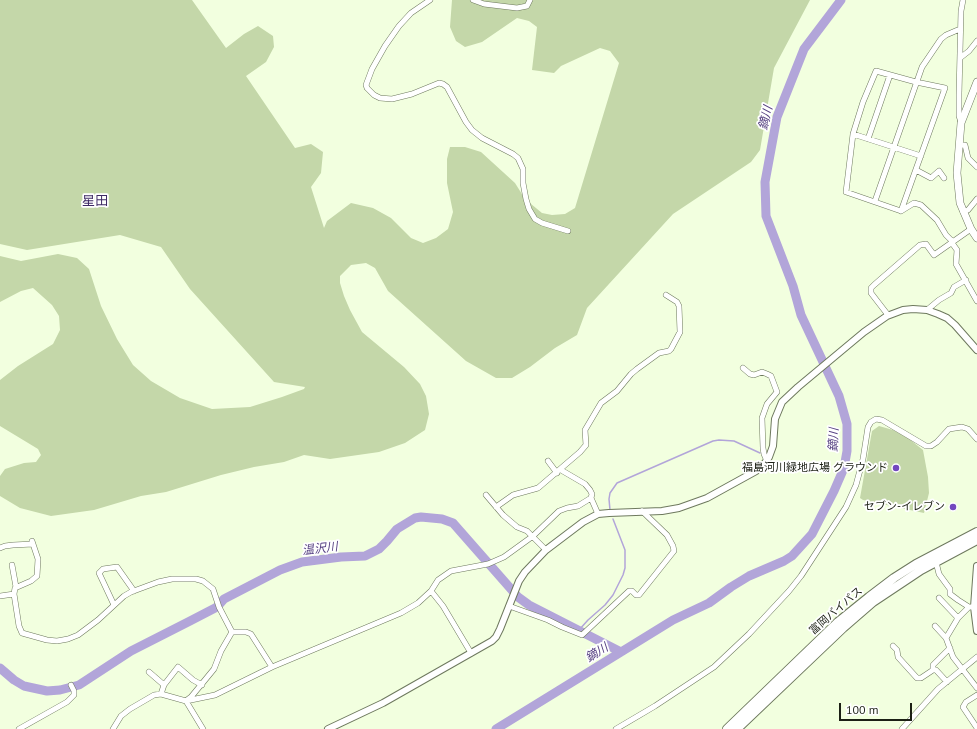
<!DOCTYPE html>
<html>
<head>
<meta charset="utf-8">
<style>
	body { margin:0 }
	#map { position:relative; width:977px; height:729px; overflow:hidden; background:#f2ffdf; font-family:"PT Sans",sans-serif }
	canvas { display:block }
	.scale { position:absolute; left:839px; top:703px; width:73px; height:18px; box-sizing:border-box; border:2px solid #1c2015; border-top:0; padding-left:5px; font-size:12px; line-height:14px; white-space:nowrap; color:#1c2015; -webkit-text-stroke:3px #fff; paint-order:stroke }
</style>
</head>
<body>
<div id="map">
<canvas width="977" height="729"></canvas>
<div class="scale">100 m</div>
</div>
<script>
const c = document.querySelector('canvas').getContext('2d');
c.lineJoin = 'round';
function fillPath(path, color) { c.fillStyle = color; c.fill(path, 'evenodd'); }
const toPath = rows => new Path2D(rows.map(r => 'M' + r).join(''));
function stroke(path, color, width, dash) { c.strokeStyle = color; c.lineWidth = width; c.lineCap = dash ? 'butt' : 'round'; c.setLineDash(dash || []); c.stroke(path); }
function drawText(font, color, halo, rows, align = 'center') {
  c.font = font + ' "PT Sans","Noto Sans JP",sans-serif'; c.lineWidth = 3.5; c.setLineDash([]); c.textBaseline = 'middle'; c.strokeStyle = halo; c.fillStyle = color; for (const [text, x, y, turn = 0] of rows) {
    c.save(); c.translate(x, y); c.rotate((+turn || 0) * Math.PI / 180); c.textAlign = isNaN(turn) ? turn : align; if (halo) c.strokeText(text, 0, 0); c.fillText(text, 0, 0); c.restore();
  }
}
fillPath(toPath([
	[0,0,192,0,226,48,244,34,258,26,273,36,274,47,266,62,246,76,295,148,311,144,323,152,321,173,311,187,324,228,327,221,351,203,373,208,391,218,411,238,423,243,436,238,448,229,453,212,447,183,447,159,450,147,465,147,481,152,515,183,525,199,542,213,552,215,565,214,575,208,619,63,610,51,600,48,561,66,554,73,532,70,537,27,529,21,517,18,482,42,465,47,456,41,450,27,452,0,810,0,774,68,760,150,751,162,673,214,587,308,577,335,555,348,530,367,512,378,496,378,466,361,388,291,375,268,366,263,351,265,340,276,340,283,344,296,350,310,362,332,404,367,420,384,426,396,429,414,425,430,405,443,379,452,330,459,304,455,284,462,254,467,221,475,166,492,141,496,94,510,51,516,20,508,0,496,0,476,5,469,24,463,36,462,41,455,38,449,0,426,0,380,18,366,53,344,60,330,59,316,52,305,33,288,21,291,0,302,0,256,21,261,58,254,77,258,89,269,101,306,117,339,133,365,151,381,180,398,212,409,250,407,282,397,304,389,305,387,274,382,190,289,161,247,120,235,27,250,0,244],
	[879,426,893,430,908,438,923,450,928,477,929,493,924,513,863,500,860,498,872,431]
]), '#c4d7a9');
stroke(toPath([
	[610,510,609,499,610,493,617,483,713,441,719,440,734,441,760,453],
	[579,630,588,620,605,605,613,595,623,575,625,568,625,550,613,519]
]), '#b2a5d9', 1.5);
stroke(toPath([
	[0,668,14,680,24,686,47,691,60,690,79,685,131,651,190,621,217,607,224,599,280,570,302,562,341,557,365,556,379,549,387,541,397,529,415,518,421,517,442,519,453,523,518,597,529,605,621,652],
	[496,729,673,620,709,603,731,587,749,576,784,561,792,556,812,534,834,491,844,468,847,451,847,424,839,396,801,315,793,286,766,216,765,182,777,117,804,49,841,0]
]), '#b2a5d9', 9);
const minor = toPath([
	[430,0,411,13,399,26,385,46,372,69,366,85,367,88,374,95,380,98,392,99,412,94,439,83,443,84,447,87,466,122,472,130,482,138,513,154,518,158,523,169,523,183,526,199,529,209,535,219,542,223,568,231],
	[473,0,484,4,517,8,527,6,530,0],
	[960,58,969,51,977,41],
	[876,71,916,82,945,88,901,211,846,192,853,134,863,102,876,71],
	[961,122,959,116,959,94,961,11,963,0],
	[853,134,921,156],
	[868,139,890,75],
	[959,145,965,145,968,158,977,167],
	[916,170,931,178,939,171,944,178],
	[875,201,922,67,941,39,946,35,960,29],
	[901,211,914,203,921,205,937,220,946,235,953,242],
	[963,212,968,210,977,199],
	[952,243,957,250,956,264,977,301],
	[927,310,939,300,951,293,954,287,966,280],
	[888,315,871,293,871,288,874,285,920,245,926,244,934,255,971,229],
	[743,368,750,374,754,375,762,372,767,374,771,376,777,392,767,404,762,418,763,448,764,454,767,461],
	[548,461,557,473],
	[486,495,503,515,517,527,527,531,546,550],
	[591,498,598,514],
	[496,507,513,495,538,488,580,452,586,445,585,430,601,403,617,391,631,374,637,369,659,353,669,351,671,349,680,332,679,306,677,302,666,295],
	[0,548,5,546,13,545,33,544],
	[936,562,939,574,950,589,950,594,958,600,969,607,974,607],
	[12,565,16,587],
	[431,591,443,606,471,653],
	[14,594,15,588,31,581,37,576,38,559,32,541],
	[0,596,14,594,19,626,22,633,47,640,57,641,68,639,78,635,98,620,124,596,131,592,158,582,172,579,196,579,203,581,213,589,219,607,232,632,221,651,214,669,191,697,187,700],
	[939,598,958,618],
	[114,605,99,573,103,569,117,567,134,591],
	[509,606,548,620,562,627,582,635,629,591,632,591,636,595,639,595,674,551,673,546,667,535,642,511],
	[935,626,946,638,953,657,977,688],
	[232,632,246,632,251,634,272,667],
	[946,638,958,618,969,607],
	[893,646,897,650,898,657,917,678,921,678,933,670,936,670,947,682],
	[933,670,933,665,950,648],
	[149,672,164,685],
	[161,694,164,685,178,667,193,680,202,685],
	[977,695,966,702,963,707,977,728],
	[186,701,203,729],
	[19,729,67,702,74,695,74,691,71,685],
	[113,729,121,716,130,709,154,695,161,694,186,701,215,695,272,667,401,613,418,603,431,591,438,580,451,571,488,564,504,557,533,536,559,511,567,508,578,506,591,498,592,494,590,490,585,484,561,470],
	[616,729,655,706,714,667,749,634,789,591,801,576,846,507,856,485,863,459,868,427,871,422,876,419,882,420,926,446,931,446,937,442,949,429,962,427,968,429,977,439],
	[902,729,938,689,977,657]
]);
const tertiary = toPath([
	[977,566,974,607,977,631],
	[328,729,383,703,492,641,496,637,500,629,519,581,525,572,546,550,583,522,598,514,609,513,662,511,679,508,707,498,756,471,765,463,769,457,773,446,775,419,782,402,798,387,864,332,887,316,903,310,913,309,927,310,938,314,947,318,955,325,977,350]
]);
const secondary = toPath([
	[977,82,961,123,957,173,960,203,971,229,977,238]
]);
const trunk = toPath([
	[727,729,838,622,869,597,894,578,916,564,977,532],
	[737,729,843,628,873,602,921,570,977,540]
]);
stroke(minor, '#6e795e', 6);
stroke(tertiary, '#6e795e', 8);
stroke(secondary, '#6e795e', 8);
stroke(trunk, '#6e795e', 10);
stroke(minor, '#fff', 5);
stroke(tertiary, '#fff', 6);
stroke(secondary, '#fff', 7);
stroke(trunk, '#fff', 8);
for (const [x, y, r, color] of [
	[896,468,4,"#7347bf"],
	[953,507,4,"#7347bf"]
]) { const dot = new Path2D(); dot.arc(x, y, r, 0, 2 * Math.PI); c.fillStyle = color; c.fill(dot); stroke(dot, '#fff', 1.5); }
drawText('11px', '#1c2015', '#fff', [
	["福島河川緑地広場 グラウンド",888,468],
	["セブン-イレブン",945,507]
], 'right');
drawText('11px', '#1c2015', '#fff', [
	["富岡バイパス",836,611,-41]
]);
drawText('italic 12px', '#554081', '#fff', [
	["鏑川",766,118,-76],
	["鏑川",834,440,-88],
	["温沢川",320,549,-7],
	["鏑川",597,653,-32]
]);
drawText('13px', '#3e2a65', '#fff', [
	["星田",95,201]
]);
</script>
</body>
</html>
